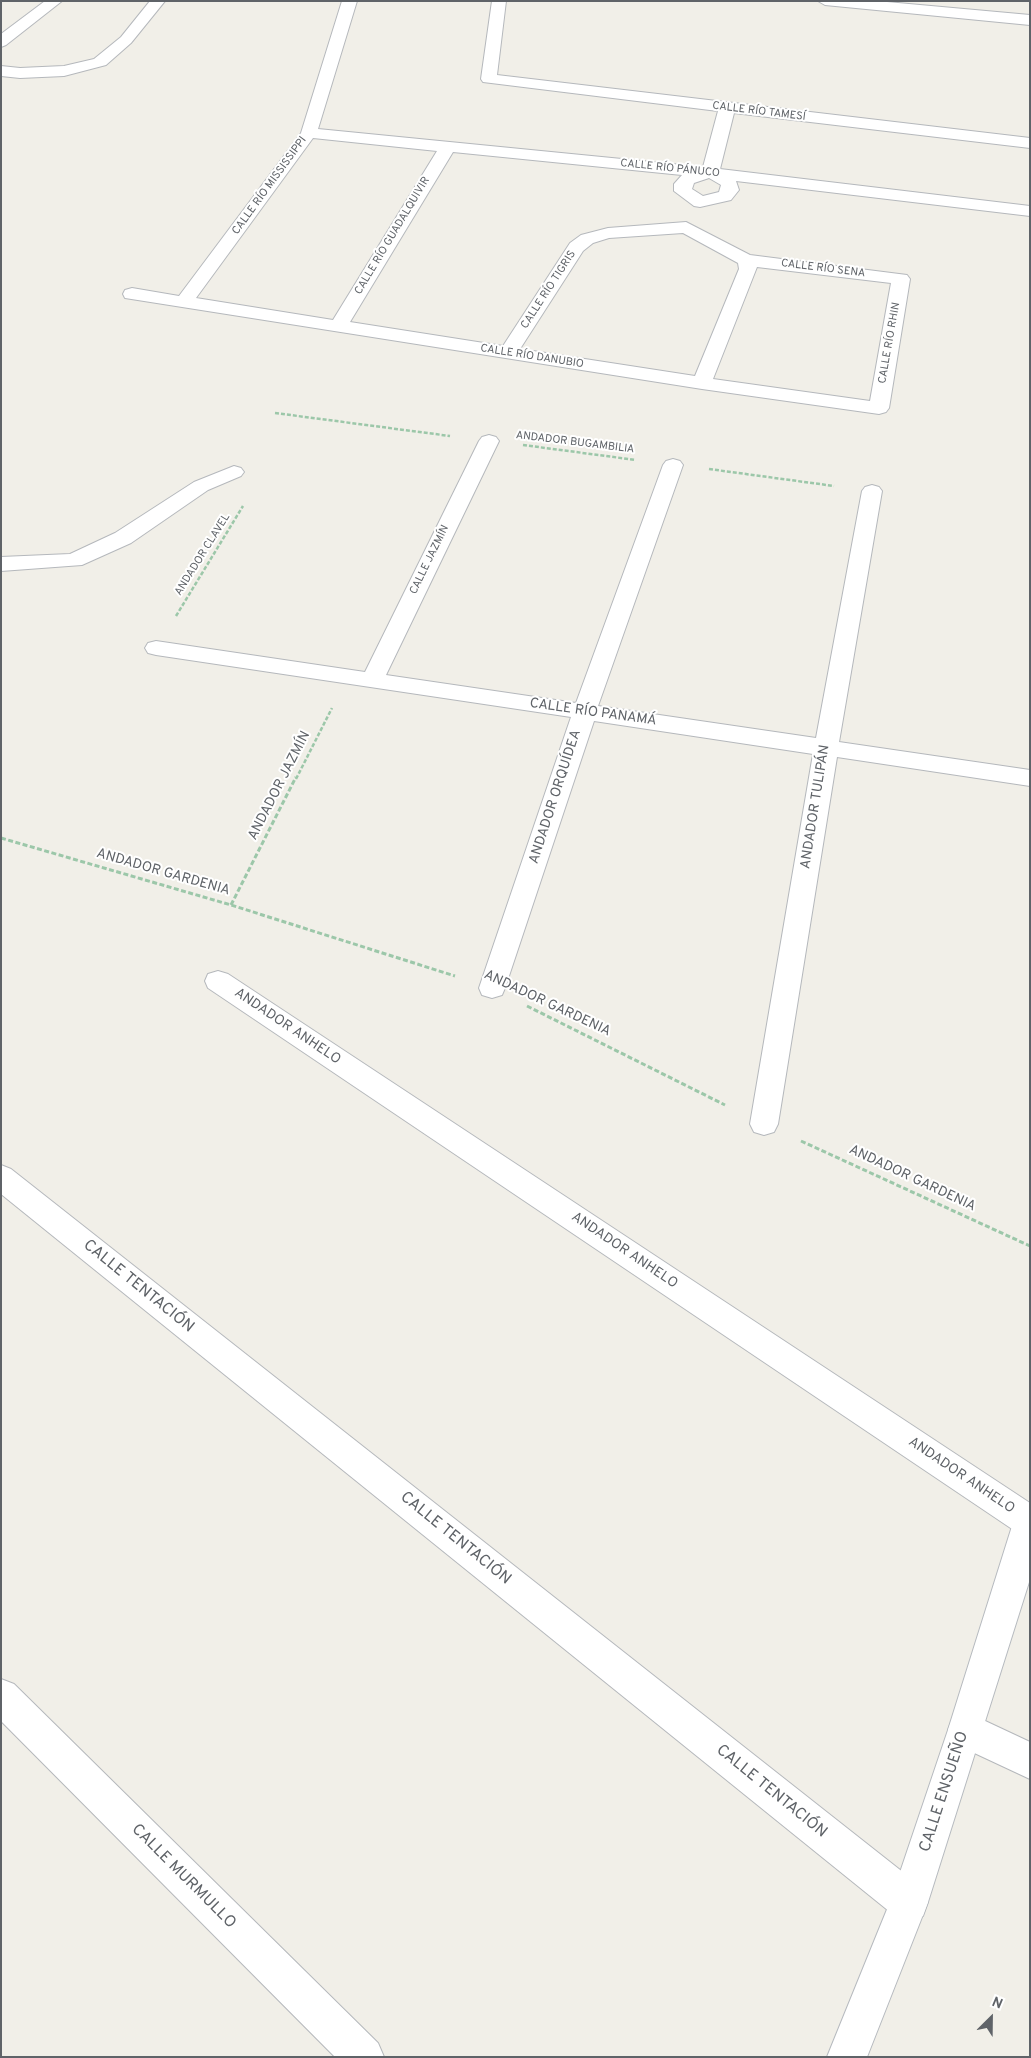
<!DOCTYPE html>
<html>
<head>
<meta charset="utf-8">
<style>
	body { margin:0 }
	#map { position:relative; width:1031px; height:2058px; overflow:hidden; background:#f1efe8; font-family:Overpass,sans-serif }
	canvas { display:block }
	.frame { position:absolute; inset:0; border:2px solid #5f6368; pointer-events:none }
	.north { position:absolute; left:966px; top:1993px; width:50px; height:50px; -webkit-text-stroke:4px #fff; paint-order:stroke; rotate:23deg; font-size:14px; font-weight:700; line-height:20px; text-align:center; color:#5f6368 }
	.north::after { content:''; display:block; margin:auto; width:18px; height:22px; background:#5f6368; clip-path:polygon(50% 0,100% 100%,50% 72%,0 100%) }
</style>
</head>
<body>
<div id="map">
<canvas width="1031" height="2058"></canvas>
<div class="frame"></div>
<div class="north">N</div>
</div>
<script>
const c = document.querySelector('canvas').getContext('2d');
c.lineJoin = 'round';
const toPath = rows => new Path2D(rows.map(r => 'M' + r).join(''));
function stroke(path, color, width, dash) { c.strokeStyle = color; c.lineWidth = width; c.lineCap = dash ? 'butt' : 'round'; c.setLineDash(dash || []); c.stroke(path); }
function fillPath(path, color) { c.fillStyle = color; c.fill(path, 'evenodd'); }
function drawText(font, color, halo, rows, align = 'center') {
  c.font = font + ' Overpass,sans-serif'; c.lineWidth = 4; c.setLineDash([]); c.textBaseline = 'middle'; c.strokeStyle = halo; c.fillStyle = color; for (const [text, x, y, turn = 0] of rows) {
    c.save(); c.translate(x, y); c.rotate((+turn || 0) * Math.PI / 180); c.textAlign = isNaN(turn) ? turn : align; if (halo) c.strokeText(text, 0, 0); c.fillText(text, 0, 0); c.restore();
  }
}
const street = toPath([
	[45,1,62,1,6,45,1,47,1,34,45,1],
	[150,1,165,1,131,43,106,65,64,76,20,78,1,76,1,66,20,68,64,66,94,59,121,37,150,1],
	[342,1,357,1,318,129,703,167,718,111,483,82,481,79,492,1,506,1,497,75,1030,138,1030,148,734,113,720,169,1030,206,1030,216,736,181,739,190,731,200,700,207,694,206,674,191,674,184,682,175,453,152,350,322,503,346,570,243,581,235,608,228,686,222,750,255,907,275,910,279,889,408,886,412,879,414,702,389,125,298,123,294,125,290,132,288,179,296,301,133,342,1],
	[313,138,437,151,333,320,196,298,313,138],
	[709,178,721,185,719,192,703,196,692,189,694,183,709,178],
	[683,233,738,263,739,269,695,376,520,349,583,251,593,243,609,238,683,233],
	[757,267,891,283,870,401,713,379,757,267],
	[818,1,876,1,1030,15,1030,25,825,5,818,1],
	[489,435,496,437,499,441,386,675,576,703,663,465,666,461,673,459,680,461,683,465,598,706,816,738,862,491,865,487,872,485,879,487,882,491,839,742,1030,770,1030,786,837,757,778,1124,774,1132,764,1135,754,1132,750,1124,813,754,594,721,505,988,502,995,492,998,482,995,479,988,571,717,156,655,148,653,145,648,148,643,156,641,365,672,479,441,482,437,489,435],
	[234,466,241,468,244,472,241,476,208,490,131,543,82,565,1,571,1,557,70,554,115,533,194,482,234,466],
	[218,971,228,974,1030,1503,1030,1537,1018,1533,208,988,205,981,208,974,218,971],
	[1,1165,11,1169,923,1888,928,1902,923,1916,909,1921,895,1916,1,1194,1,1165],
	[1,1679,14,1684,378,2043,384,2057,335,2057,1,1721,1,1679],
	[966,1712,1030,1742,1030,1779,953,1743,948,1730,953,1717,966,1712]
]);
const secondary = toPath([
	[1030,1508,1030,1579,928,1902,867,2057,827,2057,890,1902,948,1730,1013,1523,1018,1512,1030,1508]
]);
stroke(street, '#b5b8bc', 2);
stroke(secondary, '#b6babf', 2);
stroke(toPath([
	[275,413,450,436],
	[523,445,636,460],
	[709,469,834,486],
	[176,616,243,506],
	[296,779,332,708]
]), '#9cc7a9', 2.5, [4, 2]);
stroke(toPath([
	[1,838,231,905,455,976],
	[231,905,296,777],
	[527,1006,725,1105],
	[801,1141,1030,1246]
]), '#9cc7a9', 3, [5, 2.5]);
fillPath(street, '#fff');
fillPath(secondary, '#fff');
drawText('11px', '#5f6368', '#fff', [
	["CALLE RÍO TAMESÍ",759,112,7],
	["CALLE RÍO PÁNUCO",670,169,6],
	["CALLE RÍO MISSISSIPPI",270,186,-54],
	["CALLE RÍO GUADALQUIVIR",393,236,-59],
	["CALLE RÍO SENA",823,269,7],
	["CALLE RÍO TIGRIS",549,290,-57],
	["CALLE RÍO RHIN",890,343,-80],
	["CALLE RÍO DANUBIO",532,357,9],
	["ANDADOR BUGAMBILIA",575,443,7],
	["ANDADOR CLAVEL",203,555,-58],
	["CALLE JAZMÍN",430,560,-64]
]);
drawText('14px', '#5f6368', '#fff', [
	["CALLE RÍO PANAMÁ",593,713,8],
	["ANDADOR JAZMÍN",280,786,-63],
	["ANDADOR ORQUÍDEA",556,797,-72],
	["ANDADOR TULIPÁN",816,807,-81],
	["ANDADOR GARDENIA",163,873,16],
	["ANDADOR GARDENIA",547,1004,25],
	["ANDADOR ANHELO",287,1027,34],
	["ANDADOR GARDENIA",912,1179,25],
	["ANDADOR ANHELO",624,1251,34],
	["ANDADOR ANHELO",961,1476,34]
]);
drawText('16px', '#5f6368', '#fff', [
	["CALLE TENTACIÓN",138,1287,39],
	["CALLE TENTACIÓN",455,1539,39],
	["CALLE TENTACIÓN",771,1792,39],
	["CALLE ENSUEÑO",945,1792,-72],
	["CALLE MURMULLO",183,1877,45]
]);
</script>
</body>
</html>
